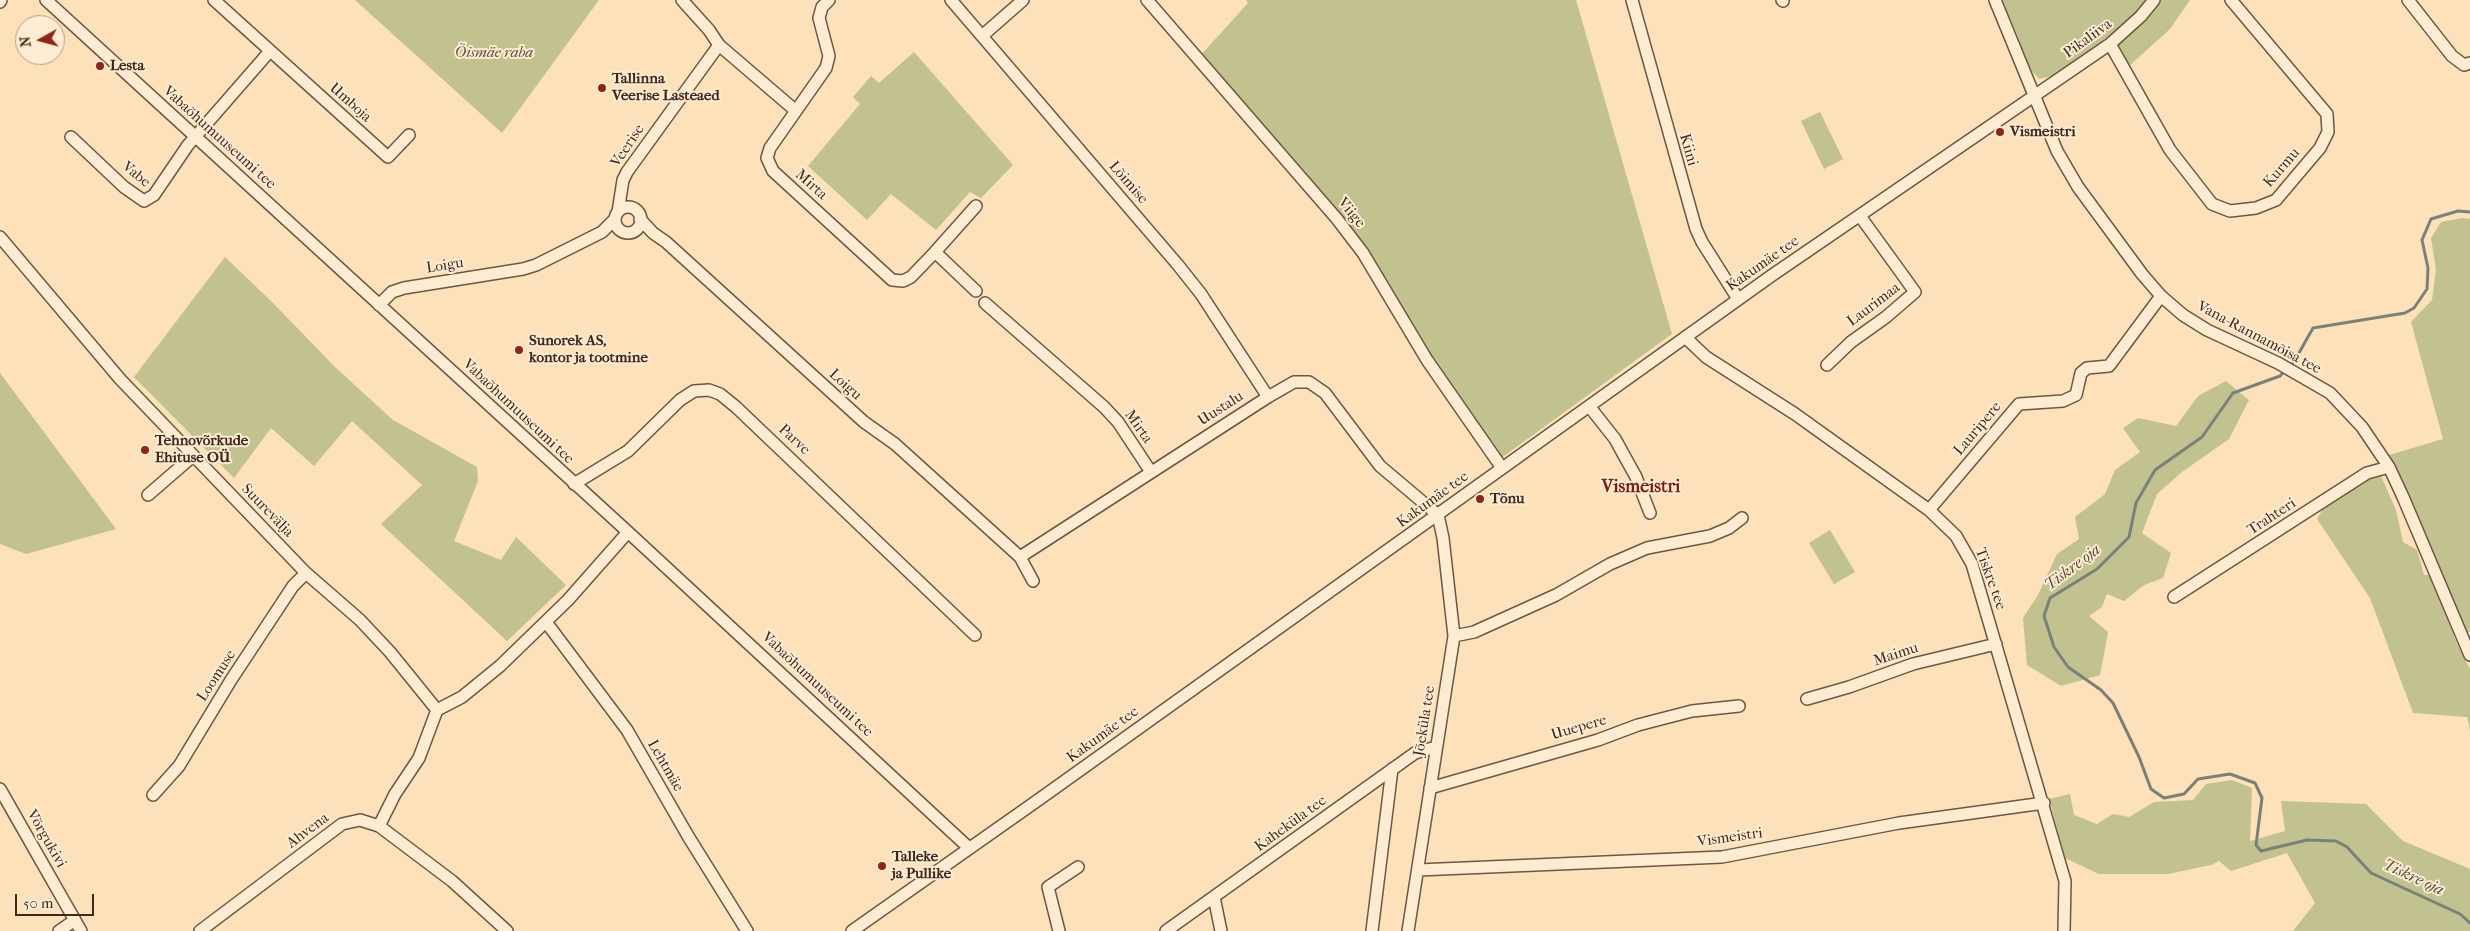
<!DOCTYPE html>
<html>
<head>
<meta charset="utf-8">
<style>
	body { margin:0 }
	#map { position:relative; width:2470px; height:931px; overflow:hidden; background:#fce1ba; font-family:"IM FELL French Canon",serif }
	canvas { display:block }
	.north { position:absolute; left:15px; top:15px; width:50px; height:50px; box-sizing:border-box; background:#fdecd2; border:1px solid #b19e8a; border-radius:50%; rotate:263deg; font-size:14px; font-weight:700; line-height:20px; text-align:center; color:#3f281e }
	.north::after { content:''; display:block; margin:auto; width:18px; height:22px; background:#8f2418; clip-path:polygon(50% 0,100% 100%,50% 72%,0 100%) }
	.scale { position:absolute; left:15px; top:894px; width:79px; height:22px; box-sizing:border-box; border:2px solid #3f281e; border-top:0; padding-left:6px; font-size:15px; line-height:18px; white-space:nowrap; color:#3f281e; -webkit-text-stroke:4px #fdecd2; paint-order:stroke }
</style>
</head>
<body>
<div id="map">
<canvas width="2470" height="931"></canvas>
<div class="north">N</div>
<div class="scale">50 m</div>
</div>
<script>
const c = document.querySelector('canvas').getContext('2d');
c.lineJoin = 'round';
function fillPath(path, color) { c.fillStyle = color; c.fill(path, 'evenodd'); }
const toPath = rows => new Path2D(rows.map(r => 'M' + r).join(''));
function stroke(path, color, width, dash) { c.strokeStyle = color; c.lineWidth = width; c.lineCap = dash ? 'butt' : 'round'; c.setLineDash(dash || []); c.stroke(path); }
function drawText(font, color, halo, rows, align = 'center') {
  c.font = font + ' "IM FELL French Canon",serif'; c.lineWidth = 4; c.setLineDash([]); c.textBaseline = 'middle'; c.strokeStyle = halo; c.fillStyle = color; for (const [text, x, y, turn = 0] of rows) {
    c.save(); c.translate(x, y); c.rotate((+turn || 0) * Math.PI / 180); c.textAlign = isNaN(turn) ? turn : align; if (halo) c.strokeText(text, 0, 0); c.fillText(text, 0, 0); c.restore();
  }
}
fillPath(toPath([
	[355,0,599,0,502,133],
	[1246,0,1576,0,1672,334,1500,459,1440,374,1383,280,1200,56,1248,3],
	[2002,0,2148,0,2120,28,2101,42,2052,76,2039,79,2027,65,2018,37],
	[2159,0,2190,0,2170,29,2128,67,2117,42],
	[914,52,1013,165,981,198,970,192,936,230,891,194,867,220,808,166,860,104,853,97,871,76,879,83],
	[1820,112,1843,159,1824,169,1801,121],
	[2462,218,2470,219,2470,632,2467,633,2446,584,2386,456,2443,439,2411,322,2432,300,2436,269,2431,238,2441,222],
	[225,257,273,303,336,368,393,420,477,467,478,481,454,541,501,560,516,537,566,585,507,641,381,524,422,485,352,421,314,466,271,428,234,478,134,377],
	[0,373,116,529,26,554,0,544],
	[2226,381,2249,400,2229,439,2182,472,2157,494,2142,533,2171,553,2163,578,2144,585,2124,601,2107,594,2102,607,2089,616,2108,632,2100,675,2061,686,2027,665,2023,618,2038,595,2057,554,2079,539,2075,517,2105,494,2115,470,2140,452,2123,428,2138,418,2176,426,2198,396],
	[2381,476,2396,510,2403,542,2417,550,2424,575,2431,575,2457,644,2470,669,2470,730,2467,717,2413,713,2370,598,2317,519,2324,507,2360,482],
	[1830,530,1855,572,1834,584,1809,543],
	[2232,780,2252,788,2250,841,2285,831,2281,801,2366,804,2403,841,2470,869,2470,931,2293,931,2315,903,2287,853,2231,871,2219,861,2211,865,2168,874,2099,874,2065,858,2049,799,2070,794,2074,815,2097,824,2113,814,2129,817,2154,802,2193,800,2206,784]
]), '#c1c28f');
stroke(toPath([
	[2290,366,2295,360,2313,328,2405,313,2414,308,2427,289,2428,268,2422,240,2431,219,2458,211,2470,212],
	[2285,371,2280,376,2233,393,2202,437,2155,470,2136,503,2129,537,2097,569,2050,598,2044,616,2054,647,2068,667,2101,690,2113,703,2139,757,2151,789,2164,798,2184,794,2198,779,2230,774,2255,783,2262,798,2256,845,2261,851,2307,840,2336,841,2347,847,2371,873,2460,914,2470,923]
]), '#7a817a', 3);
const minor = toPath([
	[46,0,628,532,968,847],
	[214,0,388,157,409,135],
	[829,0,822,7,819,18,829,56,826,68,770,148,767,158,773,171,892,280,903,281,911,277,935,252,976,291],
	[951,0,1178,265,1201,294,1268,397],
	[1147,0,1337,219,1363,253,1427,360,1502,468],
	[1632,0,1696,229,1702,242,1738,299],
	[1782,0,1783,1],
	[1995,0,2057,151,2078,187,2142,274,2161,296,2183,315,2207,330,2278,363,2330,393,2362,427,2389,467,2403,497,2470,655],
	[2408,0,2452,56,2464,65,2470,63],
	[0,2,1,0],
	[982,36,1023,0],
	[2110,44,2170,150,2212,204,2230,211,2256,208,2276,200,2320,148,2328,132,2327,114,2231,0],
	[719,45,796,111],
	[71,137,124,187,144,201,154,195,188,145,270,51],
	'615 220a13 13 0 1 1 26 0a13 13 0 1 1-26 0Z',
	[618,212,623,180,627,172,719,45,709,30,682,0],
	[640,219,653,233,666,242,864,422,895,444,1020,557,1033,581],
	[0,237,120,379,306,573,360,620,390,652,437,710],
	[935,252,976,206],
	[985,303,1104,407,1118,422,1151,472],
	[379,305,392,292,404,288,523,269,536,265,602,232,615,219],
	[1685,337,1706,357,1795,414,1929,510,1956,536,1972,564,2065,881,2064,931],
	[1827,365,1851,342,1886,317,1915,292,1860,216],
	[1589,406,1615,439,1636,477,1650,513],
	[574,484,628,451,680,400,694,391,709,390,720,394,736,407,975,635],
	[148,495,193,456],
	[1929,510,2019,404,2063,401,2076,395,2081,373,2087,368,2109,366,2161,296],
	[1020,557,1268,397,1294,382,1309,382,1325,393,1380,466,1438,515,1443,538,1454,636,1408,931],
	[2174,597,2367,473,2389,467],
	[546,622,627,730,688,836,747,931],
	[1454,636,1474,632,1556,595,1610,564,1647,548,1710,536,1729,528,1742,518],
	[1807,699,1849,687,1913,664,1996,644],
	[1430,788,1598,740,1638,725,1692,711,1739,706],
	[0,789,81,931],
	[153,795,179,766,231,680,293,586,306,573],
	[379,826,395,794,419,758,437,710,462,697,500,666,568,600,628,532],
	[1418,870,1722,857,1899,823,2044,803],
	[1214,897,1221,931],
	[59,931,75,920],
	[200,931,342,824,360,820,379,826,452,881,507,931],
	[852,931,1041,798,1771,276,2110,44,2141,16,2154,0],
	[1059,931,1048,887,1078,867],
	[1166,931,1415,753,1436,747],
	[1372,931,1392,769]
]);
stroke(minor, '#6e5645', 14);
stroke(minor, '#fdecd2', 11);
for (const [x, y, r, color] of [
	[100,66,5,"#8f2418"],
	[602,88,5,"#8f2418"],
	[2000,132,5,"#8f2418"],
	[519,350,5,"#8f2418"],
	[145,450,5,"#8f2418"],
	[1480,499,5,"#8f2418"],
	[882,866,5,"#8f2418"]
]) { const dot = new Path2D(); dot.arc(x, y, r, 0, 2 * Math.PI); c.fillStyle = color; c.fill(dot); stroke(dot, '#fdecd2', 2); }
drawText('15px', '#3f281e', '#fdecd2', [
	["Pikaliiva",2088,39,-36],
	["Umboja",350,103,42],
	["Vabaõhumuuseumi tee",219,138,42],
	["Veerise",628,146,-56],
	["Kiini",1688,150,74],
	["Kurmu",2282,168,-49],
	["Vabe",136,175,39],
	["Lõimise",1128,183,49],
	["Mirta",811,185,42],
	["Viige",1351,213,51],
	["Kakumäe tee",1763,264,-35],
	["Loigu",445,266,-9],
	["Laurimaa",1874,305,-37],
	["Vana-Rannamõisa tee",2259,338,28],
	["Loigu",845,385,42],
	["Uustalu",1221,409,-33],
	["Vabaõhumuuseumi tee",518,412,43],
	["Mirta",1138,427,55],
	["Lauripere",1978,429,-50],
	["Parve",794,440,43],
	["Kakumäe tee",1433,500,-36],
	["Suurevälja",267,511,46],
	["Trahteri",2272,517,-33],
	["Tiskre tee",1990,579,70],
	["Maimu",1896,655,-18],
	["Loomuse",217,676,-57],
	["Vabaõhumuuseumi tee",817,685,43],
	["Jõeküla tee",1425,721,-81],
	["Uuepere",1579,728,-16],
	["Kakumäe tee",1103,735,-36],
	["Lehtmäe",665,766,60],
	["Kaheküla tee",1291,824,-36],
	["Ahvena",308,831,-37],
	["Vismeistri",1730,838,-8],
	["Võrgukivi",46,839,60]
]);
drawText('italic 15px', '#604e3a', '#fdecd2', [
	["Õismäe raba",494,53]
]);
drawText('bold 15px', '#3f281e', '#fdecd2', [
	["Lesta",110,66],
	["Tallinna",612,79],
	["Veerise Lasteaed",612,96],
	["Vismeistri",2010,132],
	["Sunorek AS,",529,341],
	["kontor ja tootmine",529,358],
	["Tehnovõrkude",155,441],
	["Ehituse OÜ",155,458],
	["Tõnu",1490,499],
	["Talleke",892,857],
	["ja Pullike",892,874]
], 'left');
drawText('italic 16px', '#584d44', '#fdecd2', [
	["Tiskre oja",2073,568,-37],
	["Tiskre oja",2413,878,25]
]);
drawText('bold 18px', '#7a1f14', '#fdecd2', [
	["Vismeistri",1641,488]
]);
</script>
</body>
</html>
